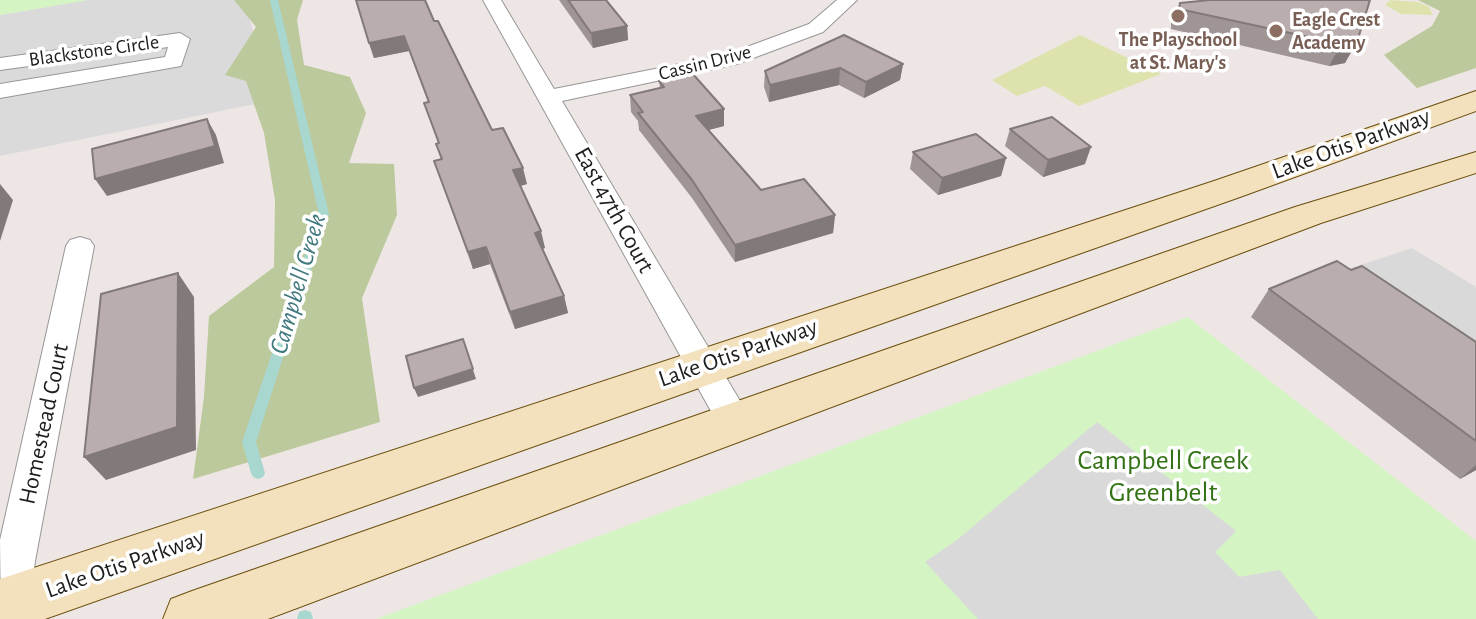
<!DOCTYPE html>
<html>
<head>
<meta charset="utf-8">
<style>
	body { margin:0 }
	canvas { display:block; background:#ede6e4 }
</style>
</head>
<body>
<canvas width="1476" height="619"></canvas>
<script>
const c = document.querySelector('canvas').getContext('2d');
c.lineJoin = 'round';
function fillPath(path, color) { c.fillStyle = color; c.fill(path, 'evenodd'); }
const toPath = rows => new Path2D(rows.map(r => 'M' + r).join(''));
function stroke(path, color, width, dash) { c.strokeStyle = color; c.lineWidth = width; c.lineCap = dash ? 'butt' : 'round'; c.setLineDash(dash || []); c.stroke(path); }
function drawText(font, color, halo, rows, align = 'center') {
  c.font = font + ' "Alegreya Sans",sans-serif'; c.lineWidth = 7; c.setLineDash([]); c.textBaseline = 'middle'; c.strokeStyle = halo; c.fillStyle = color; for (const [text, x, y, turn = 0] of rows) {
    c.save(); c.translate(x, y); c.rotate((+turn || 0) * Math.PI / 180); c.textAlign = isNaN(turn) ? turn : align; if (halo) c.strokeText(text, 0, 0); c.fillText(text, 0, 0); c.restore();
  }
}
fillPath(toPath([
	[88,0,239,0,249,16,265,80,265,102,0,156,0,15]
]), '#dbdada');
fillPath(toPath([
	[1390,0,1418,2,1429,7,1433,15,1401,14,1385,5],
	[1080,35,1161,74,1079,106,1045,86,1017,96,992,80]
]), '#dee3ae');
fillPath(toPath([
	[234,0,303,0,297,20,304,65,350,77,366,113,349,163,394,164,397,215,362,298,380,422,193,479,204,397,209,316,274,267,275,200,264,133,246,81,225,75,256,27],
	[1418,0,1476,0,1476,68,1417,88,1384,55,1432,26,1440,11]
]), '#bcc99c');
fillPath(toPath([
	[0,0,88,0,0,15],
	[1188,317,1476,541,1476,619,376,619]
]), '#d4f4c4');
fillPath(toPath([
	[1412,248,1476,287,1476,366,1336,273],
	[1097,422,1236,531,1215,552,1239,577,1280,570,1318,619,978,619,925,562,957,540]
]), '#d9d9d9');
fillPath(toPath([
	[270,0,278,0,329,214,256,442,265,473,263,477,258,479,253,477,251,473,242,442,319,214,270,0],
	[305,610,311,612,313,619,297,619,299,612,305,610]
]), '#a8d7cf');
const minor = toPath([
	[483,0,501,0,554,89,725,55,809,24,837,0,857,0,823,32,737,64,562,101,746,411,751,421,746,431,734,435,722,431,483,0],
	[180,33,190,39,181,66,0,98,0,84,165,57,168,47,0,70,0,58,180,33],
	[80,237,90,240,94,246,35,561,30,603,24,617,1,619,0,540,66,246,70,240,80,237]
]);
const secondary = toPath([
	[1476,91,1476,111,1240,197,45,619,0,619,0,579,1214,181,1476,91],
	[1476,152,1476,173,1321,223,268,619,163,619,171,599,192,591,1295,207,1476,152]
]);
stroke(minor, '#979797', 2);
stroke(secondary, '#6a4e0e', 2);
fillPath(minor, '#fff');
fillPath(secondary, '#f3e0bc');
fillPath(toPath([
	[559,0,606,0,627,26,628,40,593,48],
	[1370,0,1345,63,1329,66,1171,29,1171,23,1180,3],
	[434,21,492,130,527,184,520,186,545,248,542,249,564,296,568,313,515,329,490,264,473,269,434,161,441,160,436,144,438,143,424,103,428,102,409,51,374,58,369,43],
	[903,64,900,80,864,98,839,85,769,102,764,87,765,71],
	[659,81,724,109,724,126,708,130,761,190,835,215,833,233,735,262,692,198,639,130,638,121,631,112,630,95,660,88],
	[1010,129,1085,164,1043,177,1005,146],
	[913,152,1006,158,1001,176,938,195,910,169],
	[1351,270,1476,342,1476,470,1460,479,1251,317,1269,289]
]), '#a09595');
fillPath(toPath([
	[627,26,628,40,593,48,591,33],
	[404,36,409,51,374,58,369,43],
	[1357,42,1345,63,1329,66,1341,44],
	[903,64,900,80,864,98,866,82],
	[840,68,839,85,769,102,770,85],
	[724,109,724,126,697,133,696,116],
	[207,119,216,135,224,163,107,196,95,179],
	[1091,147,1085,164,1043,177,1048,160],
	[1006,158,1001,176,938,195,942,178],
	[523,168,527,184,517,187,513,170],
	[0,184,13,200,0,241],
	[835,215,833,233,735,262,735,245],
	[541,231,545,248,539,250,535,233],
	[486,247,490,264,473,269,468,252],
	[178,273,194,297,196,450,106,480,84,457],
	[564,296,568,313,515,329,510,312],
	[463,339,476,379,418,397,414,388],
	[1476,465,1476,470,1460,479]
]), '#827979');
const building = toPath([
	[356,0,425,0,434,21,438,21,492,130,503,128,523,168,513,170,541,231,535,233,564,296,510,312,486,247,468,252,434,161,442,159,436,144,439,143,424,103,429,102,404,36,369,43,356,0],
	[568,0,606,0,627,26,591,33,568,0],
	[1210,0,1370,0,1357,42,1341,44,1179,9,1180,3,1210,0],
	[844,35,903,64,866,82,840,68,770,85,765,71,844,35],
	[692,73,724,109,696,116,761,190,804,179,835,215,735,245,692,180,638,113,643,112,630,95,664,87,659,81,692,73],
	[1052,117,1091,147,1048,160,1010,129,1052,117],
	[207,119,215,146,95,179,92,149,207,119],
	[976,134,1006,158,942,178,913,152,976,134],
	[1337,261,1351,270,1362,266,1476,342,1476,441,1269,289,1337,261],
	[178,273,177,427,84,457,101,294,178,273],
	[463,339,473,369,414,388,406,356,463,339]
]);
fillPath(building, '#baadad');
stroke(building, '#827979', 2);
for (const [x, y, r, color] of [
	[1178,16,8,"#8d6e63"],
	[1276,31,8,"#8d6e63"]
]) { const dot = new Path2D(); dot.arc(x, y, r, 0, 2 * Math.PI); c.fillStyle = color; c.fill(dot); stroke(dot, '#fff', 3); }
drawText('bold 20px', '#785e54', '#fff', [
	["Eagle Crest",1292,20],
	["Academy",1292,43],
	["The Playschool",1178,40,"center"],
	["at St. Mary's",1178,63,"center"]
], 'left');
drawText('20px', '#1d1d1d', '#fff', [
	["Blackstone Circle",94,51,-8],
	["Cassin Drive",705,63,-14]
]);
drawText('24px', '#1d1d1d', '#fff', [
	["Lake Otis Parkway",1351,144,-20],
	["East 47th Court",614,210,61],
	["Lake Otis Parkway",738,353,-19],
	["Homestead Court",44,424,-78],
	["Lake Otis Parkway",125,564,-19]
]);
drawText('italic 26px', '#42797f', '#fff', [
	["Campbell Creek",298,284,-74]
]);
drawText('28px', '#337115', '#fff', [
	["Campbell Creek",1163,461],
	["Greenbelt",1163,493]
]);
</script>
</body>
</html>
